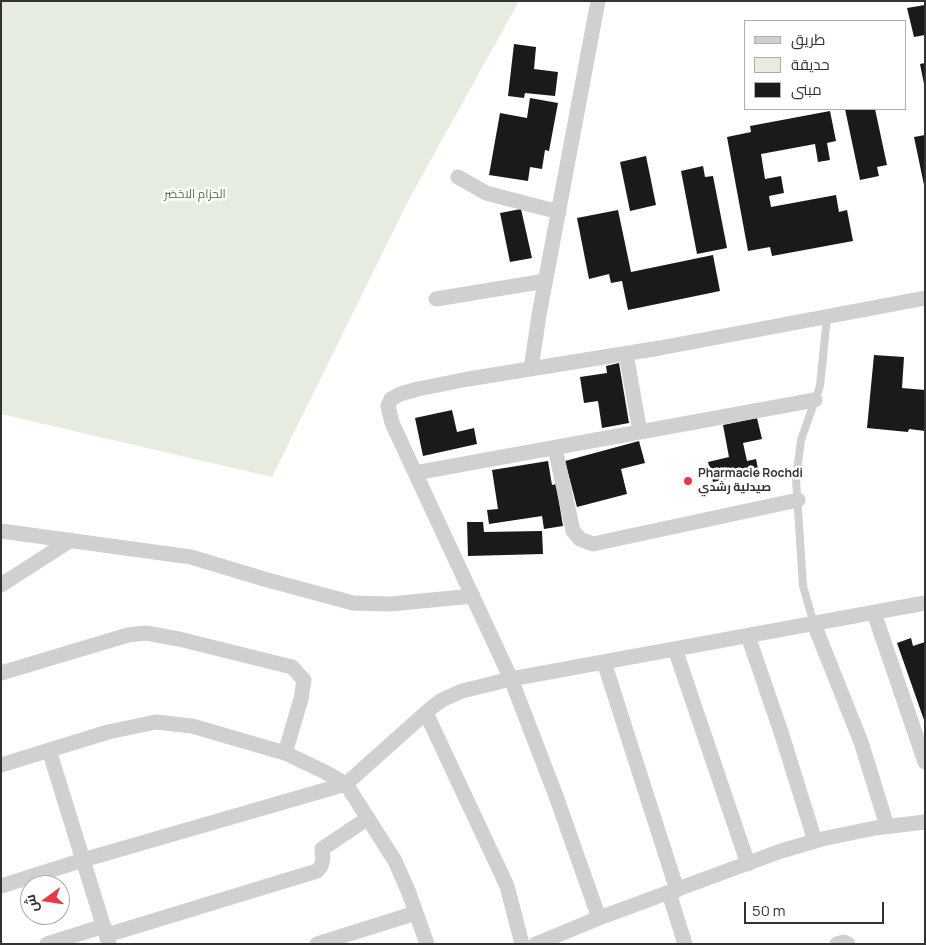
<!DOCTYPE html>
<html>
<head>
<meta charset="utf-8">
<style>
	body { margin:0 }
	#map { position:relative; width:926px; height:945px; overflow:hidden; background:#fff; font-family:Manrope,Cairo,sans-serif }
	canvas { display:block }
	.frame { position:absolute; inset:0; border:2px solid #333; pointer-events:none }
	.legend { position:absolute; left:744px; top:20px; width:162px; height:90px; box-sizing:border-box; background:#fff; border:1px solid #adadad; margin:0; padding:6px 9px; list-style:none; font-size:15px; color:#333 }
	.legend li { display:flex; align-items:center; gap:10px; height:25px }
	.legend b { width:25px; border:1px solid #adadad }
	.north { position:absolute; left:20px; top:875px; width:50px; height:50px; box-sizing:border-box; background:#fff; border:1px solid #adadad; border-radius:50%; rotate:256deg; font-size:14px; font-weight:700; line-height:20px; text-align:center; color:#333 }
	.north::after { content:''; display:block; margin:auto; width:18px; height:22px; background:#e63946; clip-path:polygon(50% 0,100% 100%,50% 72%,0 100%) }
	.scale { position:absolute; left:744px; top:902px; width:140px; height:22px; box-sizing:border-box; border:2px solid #333; border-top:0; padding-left:6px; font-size:15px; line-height:18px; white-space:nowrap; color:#333; -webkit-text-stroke:4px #fff; paint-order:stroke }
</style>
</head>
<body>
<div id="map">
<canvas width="926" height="945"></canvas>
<div class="frame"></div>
<ul class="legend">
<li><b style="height:6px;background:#d0d0d0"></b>طريق</li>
<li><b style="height:14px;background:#e6ecdf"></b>حديقة</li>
<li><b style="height:14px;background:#1a1a1a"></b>مبنى</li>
</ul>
<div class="north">ش</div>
<div class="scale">50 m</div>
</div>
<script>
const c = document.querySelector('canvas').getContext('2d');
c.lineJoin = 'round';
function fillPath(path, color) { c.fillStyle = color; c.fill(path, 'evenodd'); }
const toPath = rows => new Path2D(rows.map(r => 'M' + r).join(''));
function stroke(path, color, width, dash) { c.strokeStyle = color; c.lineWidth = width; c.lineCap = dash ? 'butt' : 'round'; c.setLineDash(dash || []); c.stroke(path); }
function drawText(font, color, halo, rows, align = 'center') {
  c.font = font + ' Manrope,Cairo,sans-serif'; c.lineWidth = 5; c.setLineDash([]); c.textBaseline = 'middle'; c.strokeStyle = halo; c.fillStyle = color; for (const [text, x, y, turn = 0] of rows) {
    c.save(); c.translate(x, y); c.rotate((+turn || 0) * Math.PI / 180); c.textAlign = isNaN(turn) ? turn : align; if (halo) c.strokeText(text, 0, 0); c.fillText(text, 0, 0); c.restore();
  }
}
fillPath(toPath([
	[1,1,519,1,408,201,272,477,1,414]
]), '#e6ecdf');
fillPath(toPath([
	[925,5,925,35,914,37,907,8],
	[514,44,536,47,534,69,558,72,555,96,525,93,524,98,508,96],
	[925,63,925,84,924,84,920,64],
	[530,98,558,103,549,151,545,150,542,169,530,167,528,181,489,175,500,113,527,118],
	[845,109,875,109,887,165,877,167,879,176,860,180],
	[830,111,836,141,827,143,830,160,818,162,815,144,761,154,765,179,781,176,784,193,769,196,771,207,836,195,839,212,847,210,853,241,772,256,770,247,748,251,727,137,751,132,750,126],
	[925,135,925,185,924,185,914,137],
	[646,156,656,205,630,211,620,162],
	[703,166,705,177,713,176,727,248,697,254,681,171],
	[521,209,532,258,510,262,500,213],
	[618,210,631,272,713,255,720,291,628,310,622,281,611,283,609,274,589,279,577,218],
	[874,355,904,357,902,388,925,390,925,431,909,429,908,432,867,428],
	[619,363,629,423,602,428,598,401,584,403,580,377,607,373,606,366],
	[452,410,457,432,474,428,477,444,423,456,415,418],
	[757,418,762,439,743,443,747,461,756,459,759,474,742,478,741,476,713,482,708,462,729,457,723,425],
	[639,441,645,463,621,469,627,494,577,507,565,461],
	[548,461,552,485,556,484,563,526,544,529,542,516,489,524,487,510,498,509,492,470],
	[467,522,483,522,484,532,542,531,543,554,468,556],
	[911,638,913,646,925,642,924,720,897,643]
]), '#1a1a1a');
stroke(toPath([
	[814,624,803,586,796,479,801,440,820,386,827,317]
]), '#d0d0d0', 8);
stroke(toPath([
	[458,177,486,193,559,212],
	[436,299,545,281],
	[626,354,640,432],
	[531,369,539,315,598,1],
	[555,448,573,531,580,539,593,544,798,500],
	[415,473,815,400],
	[1,531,191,557,264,579,353,603,390,604,473,596],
	[1,585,71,540],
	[874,613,925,762],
	[814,624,861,742,887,826],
	[748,636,781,732,815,841],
	[675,649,748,864],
	[604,662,677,890],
	[1,673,128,635,146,633,179,639,292,667,304,680,301,699,285,753],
	[426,713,507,886,522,944],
	[49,750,109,944],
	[1,765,108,732,156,722,192,726,285,753,325,772,346,784,395,861,409,893,427,944],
	[1,886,83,860,346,784,431,708,442,700,462,691,511,679,925,603],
	[669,893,685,944],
	[599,918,556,796,511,679,392,423,388,406,391,399,400,394,418,389,468,379,660,348,925,298],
	[107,935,317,871,321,866,323,859,322,849,368,818],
	[47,944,104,926],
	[317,944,416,913],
	[536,944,599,918,781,851,822,839,875,828,925,822],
	[837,944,844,942,848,944]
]), '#d0d0d0', 15);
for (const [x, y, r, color] of [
	[688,481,5,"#e63946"]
]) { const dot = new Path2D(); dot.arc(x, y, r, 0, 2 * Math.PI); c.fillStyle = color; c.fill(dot); stroke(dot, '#fff', 2); }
drawText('12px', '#56703f', '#fff', [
	["الحزام الاخضر",195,195]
]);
drawText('bold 12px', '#333', '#fff', [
	["Pharmacie Rochdi",698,474],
	["صيدلية رشدي",698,488]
], 'left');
</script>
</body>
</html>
